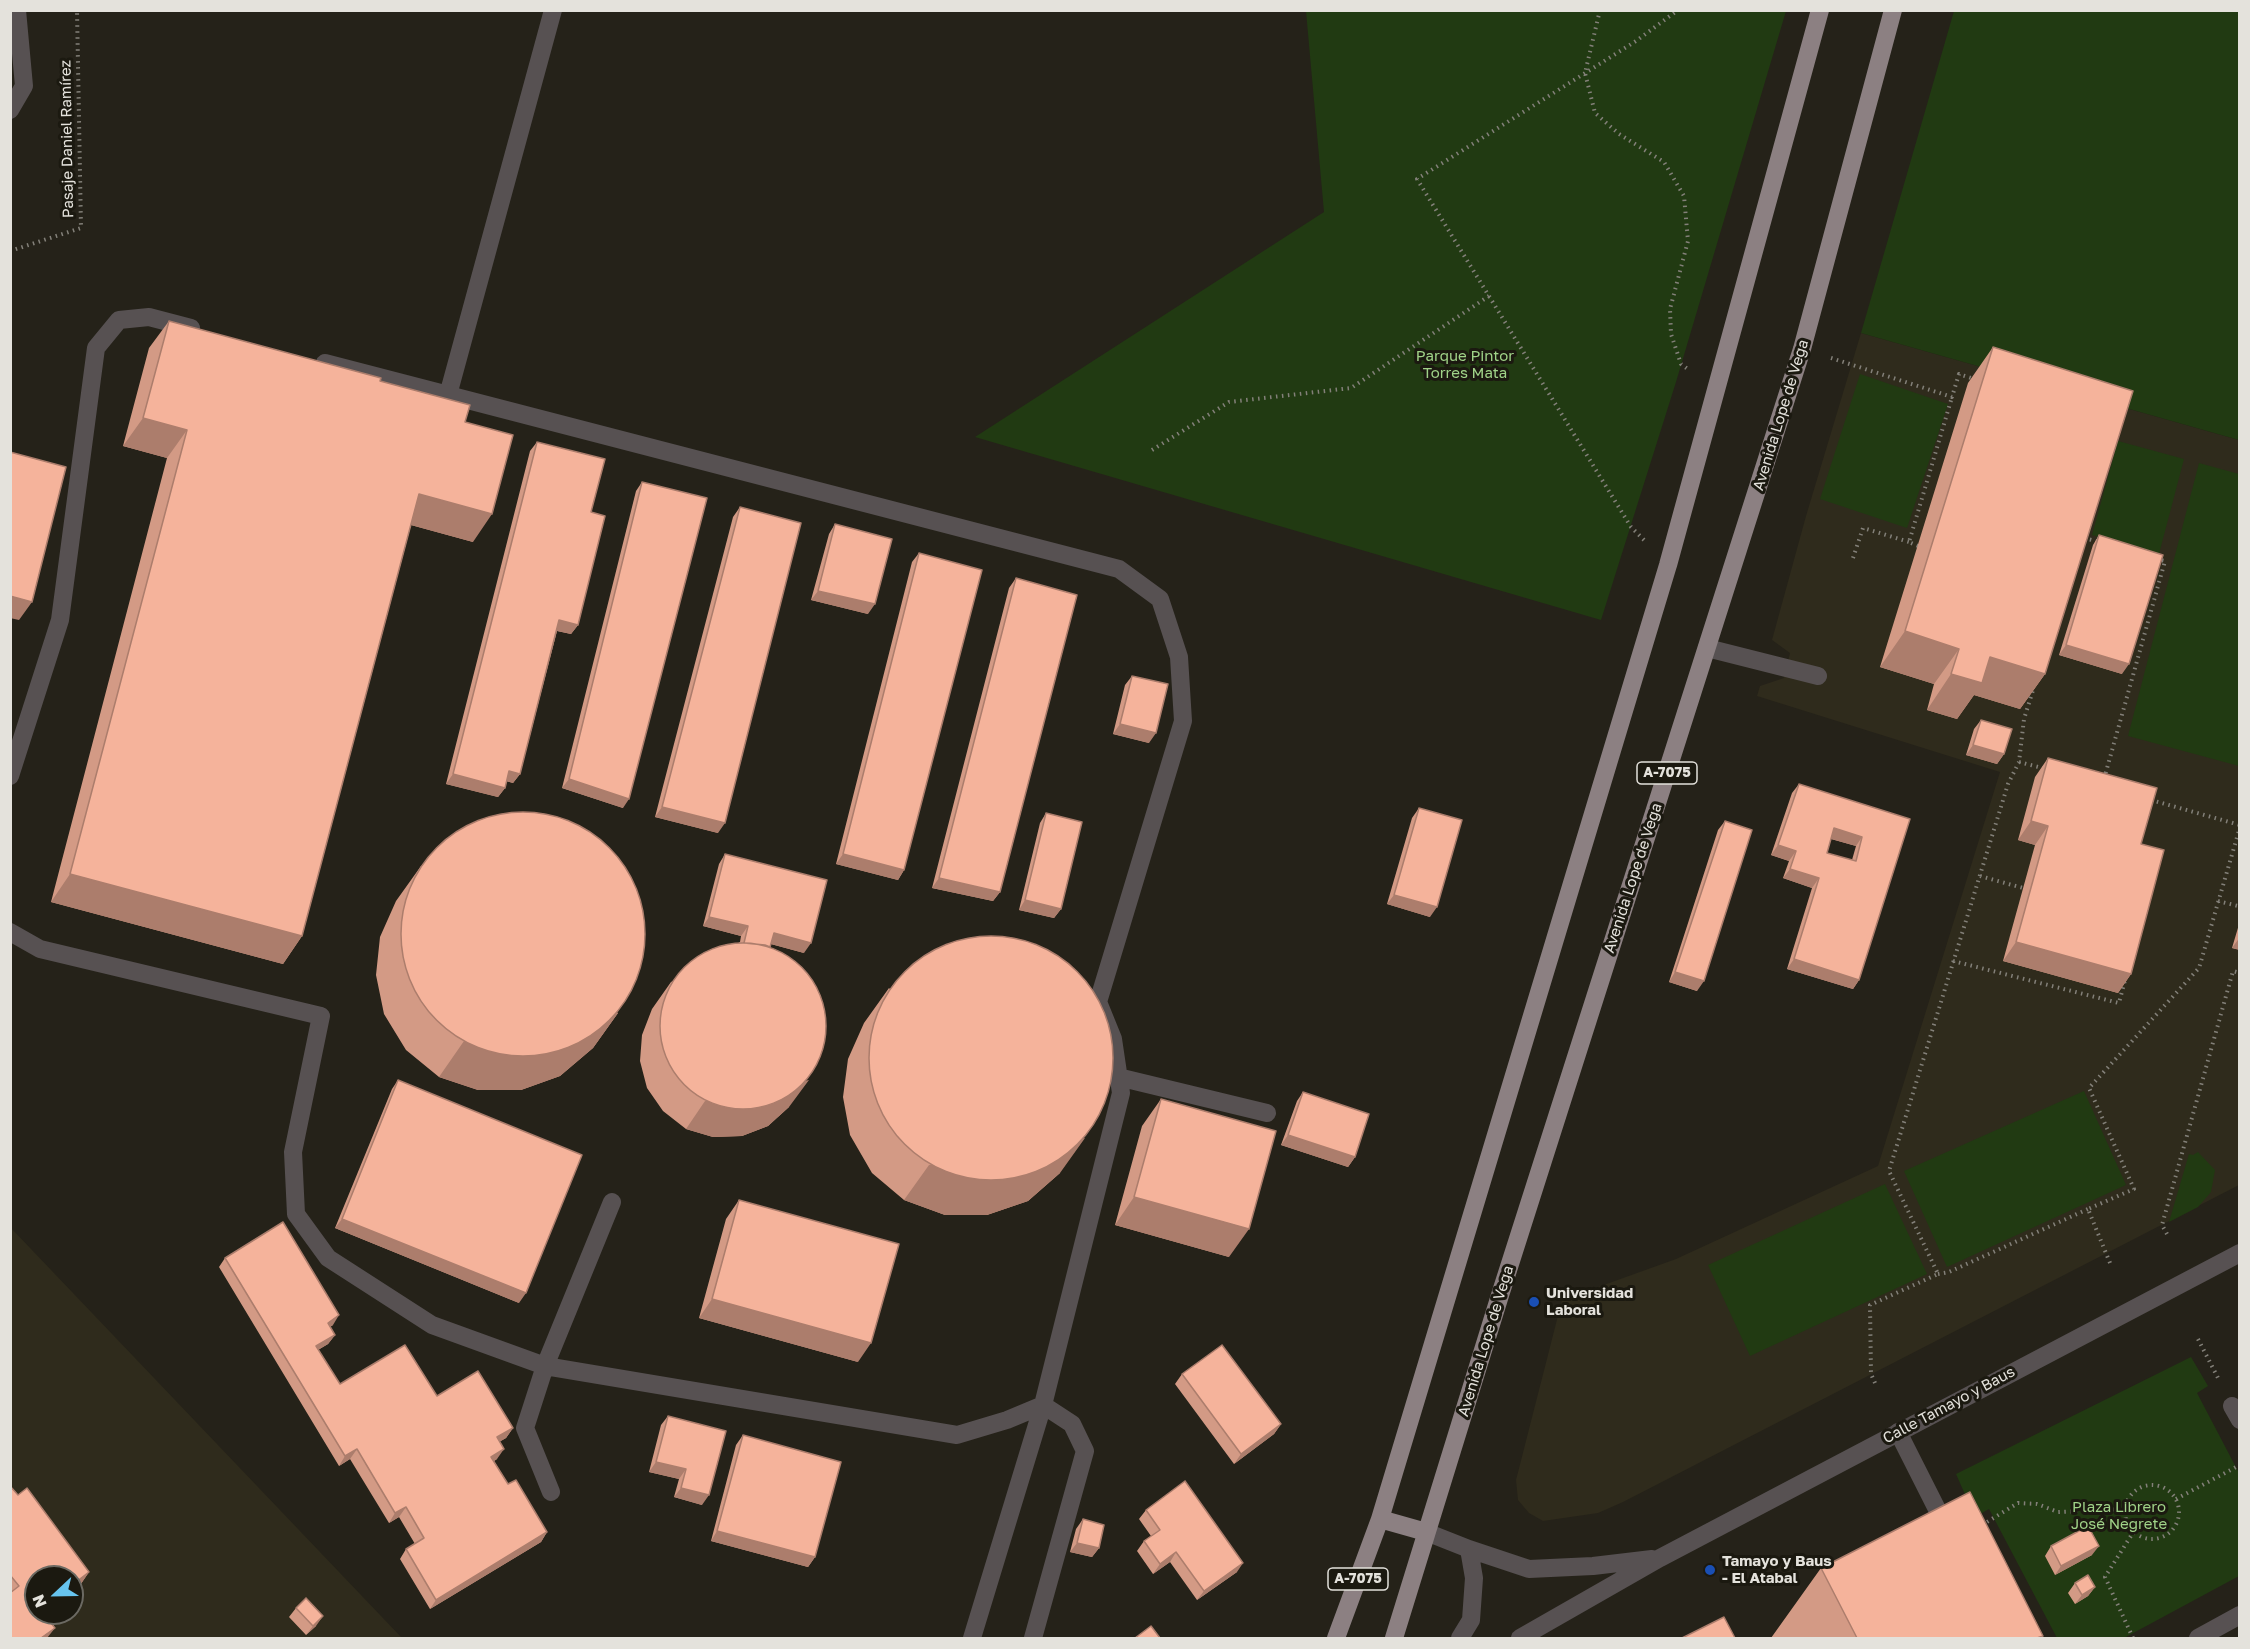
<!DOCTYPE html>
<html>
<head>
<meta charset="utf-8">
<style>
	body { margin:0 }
	#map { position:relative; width:2250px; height:1649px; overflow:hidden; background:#252219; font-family:"Golos Text",sans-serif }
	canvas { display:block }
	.frame { position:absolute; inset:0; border:12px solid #e4e2dc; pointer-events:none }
	.north { position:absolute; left:24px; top:1565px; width:60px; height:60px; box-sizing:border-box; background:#1b1910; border:2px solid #6b6962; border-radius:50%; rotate:248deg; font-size:16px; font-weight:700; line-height:24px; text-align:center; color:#e4e2dc }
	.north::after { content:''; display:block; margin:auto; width:21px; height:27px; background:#67c4ef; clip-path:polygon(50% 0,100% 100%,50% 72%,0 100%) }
</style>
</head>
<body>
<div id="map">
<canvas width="2250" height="1649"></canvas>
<div class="frame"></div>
<div class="north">N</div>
</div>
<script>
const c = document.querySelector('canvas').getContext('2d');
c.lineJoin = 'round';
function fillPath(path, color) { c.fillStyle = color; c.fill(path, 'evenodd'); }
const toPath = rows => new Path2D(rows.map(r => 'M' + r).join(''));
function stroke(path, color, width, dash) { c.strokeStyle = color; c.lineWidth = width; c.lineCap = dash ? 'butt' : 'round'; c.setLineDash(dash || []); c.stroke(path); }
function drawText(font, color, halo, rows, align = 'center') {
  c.font = font + ' "Golos Text",sans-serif'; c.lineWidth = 6; c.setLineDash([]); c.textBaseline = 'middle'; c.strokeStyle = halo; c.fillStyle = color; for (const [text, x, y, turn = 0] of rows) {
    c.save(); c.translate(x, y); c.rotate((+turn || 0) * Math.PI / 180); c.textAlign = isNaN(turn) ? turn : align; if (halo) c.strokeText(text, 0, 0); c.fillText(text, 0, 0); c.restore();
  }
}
fillPath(toPath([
	[1861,333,2239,440,2239,1185,1623,1502,1598,1513,1543,1521,1529,1513,1518,1500,1516,1480,1562,1300,1676,1259,1878,1166,2000,772,1757,696,1760,686,1784,678,1790,653,1772,640,1806,516],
	[11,1228,402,1638,11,1638],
	[36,1577,72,1577,72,1613,36,1613]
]), '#2f2b1c');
fillPath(toPath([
	[1306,11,1786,11,1676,382,1601,620,975,437,1324,212],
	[1954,11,2239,11,2239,440,1861,333],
	[1860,374,1948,404,1907,528,1820,499],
	[2118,441,2184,459,2159,554,2092,535],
	[2199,463,2239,474,2239,766,2128,736],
	[2084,1091,2126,1185,1947,1267,1904,1171],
	[2198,1152,2215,1170,2211,1192,2198,1207,2169,1222,2189,1154,2193,1155],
	[1885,1184,1927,1274,1750,1356,1708,1265],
	[2191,1357,2208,1386,2197,1393,2239,1473,2239,1576,2124,1638,2057,1638,1989,1509,1975,1517,1956,1474]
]), '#213a12');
stroke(toPath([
	[1600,10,1585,73,1595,113,1619,134,1664,162,1684,196,1688,241,1670,309,1671,334,1681,364,1689,370],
	[10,251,81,228,77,10],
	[1831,358,1952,397,1959,374,1974,379],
	[1152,450,1229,402,1351,388,1489,296],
	[2084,538,2100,542],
	[1644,540,1631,527,1417,179,1636,41,1678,10],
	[1918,546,1909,542,1952,397],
	[1853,558,1863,528,1909,542],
	[2019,762,2046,769],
	[2104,779,2165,561,2156,559],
	[2151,800,2240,825],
	[1980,876,2023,888],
	[2218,901,2238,906],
	[1953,961,2119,1003,2125,980],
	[2167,1234,2162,1225,2233,971,2240,973],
	[2110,1263,2088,1209,2134,1189,2089,1088,2199,968,2240,827],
	[1938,1274,1949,1272,2088,1209],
	[2198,1339,2218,1378],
	[1875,1383,1871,1374,1870,1305,1938,1274,1889,1171,2008,784,2019,762,2024,719,2034,687],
	'2125 1512a27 27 0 1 1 54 0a27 27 0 1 1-54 0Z',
	[2176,1499,2240,1465],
	[1982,1525,2018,1503,2037,1504,2058,1512,2126,1509],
	[2133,1638,2105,1577,2134,1531]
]), '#838079', 4, [1.5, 4.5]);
stroke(toPath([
	[10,110,24,86,17,10],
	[325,363,1119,569,1160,599,1179,657,1183,721,1098,1002,1113,1039,1121,1093,1043,1405,972,1638],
	[448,395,553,10],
	[1707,648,1818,676],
	[10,776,60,620,96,348,119,320,149,317,191,328],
	[10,932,40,949,321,1016,293,1152,296,1214,328,1258,432,1325,545,1366,957,1435,1007,1420,1043,1405],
	[1118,1077,1267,1113],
	[2232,1406,2240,1420],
	[1898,1432,1947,1529],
	[551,1492,525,1428,545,1366,612,1202],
	[1033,1638,1085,1451,1072,1424,1043,1405]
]), '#575152', 18);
stroke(toPath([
	[1426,1532,1469,1549,1529,1569,1593,1566,1652,1559],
	[1460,1638,1471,1620,1474,1578,1469,1549],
	[1520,1638,1660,1558,2240,1253],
	[2198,1638,2240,1615]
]), '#575152', 18);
stroke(toPath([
	[1380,1519,1426,1532],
	[1336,1638,1380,1519,1668,565,1820,10],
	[1394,1638,1501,1292,1802,349,1893,10]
]), '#8c8082', 18);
fillPath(toPath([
	[169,321,380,381,465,422,473,542,411,525,302,936,283,964,51,902,167,458,123,446,149,348],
	[1993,347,2045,674,2020,709,1974,695,1957,719,1927,710,1934,684,1880,667,1968,383],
	[537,442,591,512,578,625,571,634,557,631,520,774,513,783,506,781,505,788,498,797,446,784,530,451],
	[642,482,623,808,562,788,636,491],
	[740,507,718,833,655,817,733,517],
	[835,524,868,614,811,600,829,534],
	[2099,535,2122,674,2059,655,2093,545],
	[919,553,904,870,898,880,836,864,912,562],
	[1016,578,1000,892,993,901,932,888,1009,588],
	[1132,676,1149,743,1113,734,1125,685],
	[1981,720,2004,754,1997,764,1966,755,1974,729],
	[2048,758,2141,844,2131,974,2118,993,2003,961,2035,845,2018,840,2035,777],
	[1799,784,1910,819,1859,980,1853,989,1787,969,1812,888,1783,878,1789,861,1771,855,1792,793],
	[1831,839,1856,846,1852,860,1827,853],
	[1419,808,1430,917,1387,904,1412,818],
	[1046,813,1061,909,1054,918,1019,910,1040,823],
	[1725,821,1697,991,1669,982,1718,830],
	[725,854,804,953,771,944,770,947,789,1107,768,1126,742,1136,713,1137,686,1129,663,1111,647,1088,640,1061,642,1035,652,1009,671,982,740,942,741,936,703,926,719,864],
	[421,866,618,1013,593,1048,560,1076,521,1090,478,1090,439,1077,406,1050,384,1014,376,975,380,937,396,901],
	[2240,921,2240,950,2232,948],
	[889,988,1060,1173,1028,1201,987,1215,945,1215,904,1200,872,1173,850,1135,843,1097,848,1059,864,1023],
	[398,1080,519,1303,335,1228,392,1089],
	[1303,1092,1355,1157,1348,1167,1281,1145,1297,1101],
	[1161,1099,1229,1257,1115,1225,1142,1126],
	[739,1200,858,1362,699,1318,726,1219],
	[225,1258,333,1325,330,1327,335,1335,328,1344,318,1350,340,1384,437,1396,513,1428,506,1438,499,1442,497,1459,494,1461,508,1484,547,1532,541,1542,430,1609,400,1559,406,1549,415,1544,399,1517,389,1523,350,1459,339,1466,219,1267],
	[1182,1374,1281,1424,1274,1434,1234,1464,1175,1384],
	[668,1416,702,1505,674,1497,679,1479,649,1472,661,1425],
	[743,1435,815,1557,808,1567,711,1541,736,1445],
	[10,1486,18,1495,89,1572,72,1597,72,1577,36,1613,62,1613,53,1626,10,1638],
	[1146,1510,1237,1572,1197,1600,1170,1562,1153,1574,1137,1551,1144,1541,1151,1536,1139,1519],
	[1083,1519,1099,1548,1092,1557,1070,1552,1076,1529],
	[2051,1546,2092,1555,2055,1575,2045,1556],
	[1821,1568,2043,1636,2041,1638,1771,1638],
	[2075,1583,2095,1587,2088,1596,2075,1604,2068,1593],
	[296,1608,316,1626,306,1635,289,1617]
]), '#d39a85');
fillPath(toPath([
	[143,418,187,430,167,458,123,446],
	[419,494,492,514,473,542,400,522],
	[818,591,875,604,868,614,811,600],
	[10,596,32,602,19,620,10,618],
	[559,620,578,625,571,634,553,630],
	[1905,631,1959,649,1934,684,1880,667],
	[2066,645,2129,664,2122,674,2059,655],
	[1990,657,2045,674,2020,709,1974,695,1957,719,1927,710,1951,674],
	[1120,724,1156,733,1149,743,1113,734],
	[1973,745,2004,754,1997,764,1966,755],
	[509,771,520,774,513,783,503,780],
	[453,774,505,788,498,797,446,784],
	[569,779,629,799,623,808,562,788],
	[662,807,725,823,718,833,655,817],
	[2031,821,2048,826,2035,845,2018,840],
	[1834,828,1862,837,1856,846,1828,838],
	[1778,845,1796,851,1789,861,1771,855],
	[843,854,904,870,898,880,836,864],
	[1790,869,1819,878,1812,888,1783,878],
	[70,874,302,936,283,964,51,902],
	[939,878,1000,892,993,901,932,888],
	[1394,895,1437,907,1430,917,1387,904],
	[1025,900,1061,909,1054,918,1019,910],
	[709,917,748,926,741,936,703,926],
	[774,933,811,943,804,953,767,943],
	[2240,937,2240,950,2232,948],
	[2016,942,2131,974,2118,993,2003,961],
	[1794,959,1859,980,1853,989,1787,969],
	[1675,972,1704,981,1697,991,1669,982],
	[618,1013,593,1048,560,1076,521,1090,478,1090,439,1077,464,1041],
	[809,1080,789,1107,768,1126,742,1136,713,1137,686,1129,705,1101],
	[1288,1135,1355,1157,1348,1167,1281,1145],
	[1085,1138,1060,1173,1028,1201,987,1215,945,1215,904,1200,929,1165],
	[1134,1197,1249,1229,1229,1257,1115,1225],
	[342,1219,526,1293,519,1303,335,1228],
	[712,1299,871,1343,858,1362,699,1318],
	[339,1315,333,1325,321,1332,328,1323],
	[335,1335,328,1344,309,1355,316,1346],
	[1281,1424,1274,1434,1234,1464,1241,1454],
	[513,1428,506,1438,490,1447,497,1437],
	[357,1449,350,1459,339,1466,345,1456],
	[504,1449,497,1459,485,1467,491,1457],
	[656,1462,686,1469,679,1479,649,1472],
	[681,1488,709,1495,702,1505,674,1497],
	[406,1507,399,1517,389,1523,395,1513],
	[717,1531,815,1557,808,1567,711,1541],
	[547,1532,541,1542,430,1609,436,1600],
	[1077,1543,1099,1548,1092,1557,1070,1552],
	[2099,1546,2092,1555,2055,1575,2061,1566],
	[1176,1552,1170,1562,1153,1574,1160,1564],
	[1243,1563,1237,1572,1197,1600,1204,1591],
	[89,1572,72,1597,72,1585],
	[2095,1587,2088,1596,2075,1604,2082,1595],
	[54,1613,62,1613,52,1628,47,1618],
	[323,1616,316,1626,306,1635,313,1626],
	[55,1628,47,1638,41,1638]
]), '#ac7d6c');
const building = toPath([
	[169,321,381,378,380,381,470,405,465,422,513,435,492,514,419,494,302,936,70,874,187,430,143,418,169,321],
	[1993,347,2133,391,2045,674,1990,657,1982,683,1951,674,1959,649,1905,631,1993,347],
	[537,442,605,459,591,512,605,516,578,625,559,620,520,774,509,771,505,788,453,774,537,442],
	[10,452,66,467,32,602,10,596,10,452],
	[642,482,707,498,629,799,569,779,642,482],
	[740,507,801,523,725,823,662,807,740,507],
	[835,524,892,539,875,604,818,591,835,524],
	[2099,535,2163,555,2129,664,2066,645,2099,535],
	[919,553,982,570,904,870,843,854,919,553],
	[1016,578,1077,595,1000,892,939,878,1016,578],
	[1132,676,1168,684,1156,733,1120,724,1132,676],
	[1981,720,2012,729,2004,754,1973,745,1981,720],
	[2048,758,2157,788,2141,844,2164,850,2131,974,2016,942,2048,826,2031,821,2048,758],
	[1799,784,1910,819,1859,980,1794,959,1819,878,1790,869,1796,851,1778,845,1799,784],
	[1834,828,1862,837,1856,861,1827,853,1834,828],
	[1419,808,1462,820,1437,907,1394,895,1419,808],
	'401 934a122 122 0 1 1 244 0a122 122 0 1 1-244 0Z',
	[1046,813,1082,822,1061,909,1025,900,1046,813],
	[1725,821,1752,830,1704,981,1675,972,1725,821],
	[725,854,827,880,811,943,774,933,770,947,765,945,744,943,748,926,709,917,725,854],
	'869 1058a122 122 0 1 1 244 0a122 122 0 1 1-244 0Z',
	'660 1026a83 83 0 1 1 166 0a83 83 0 1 1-166 0Z',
	[398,1080,582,1155,526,1293,342,1219,398,1080],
	[1303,1092,1369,1114,1355,1157,1288,1135,1303,1092],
	[1161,1099,1276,1131,1249,1229,1134,1197,1161,1099],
	[739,1200,899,1244,871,1343,712,1299,739,1200],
	[283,1222,339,1315,328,1323,335,1335,316,1346,340,1384,405,1345,437,1396,478,1371,513,1428,497,1437,504,1449,491,1457,508,1484,516,1480,547,1532,436,1600,406,1549,424,1538,406,1507,395,1513,357,1449,345,1456,225,1258,283,1222],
	[1222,1345,1281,1424,1241,1454,1182,1374,1222,1345],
	[668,1416,726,1431,709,1495,681,1488,686,1469,656,1462,668,1416],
	[743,1435,841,1462,815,1557,717,1531,743,1435],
	[1185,1481,1243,1563,1204,1591,1176,1552,1160,1564,1144,1541,1160,1530,1146,1510,1185,1481],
	[10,1486,18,1495,27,1488,89,1572,72,1585,72,1577,36,1577,36,1613,54,1613,47,1618,55,1628,41,1638,10,1638,10,1593,19,1586,10,1575,10,1486],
	[1970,1492,2043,1636,2037,1638,1857,1638,1821,1568,1970,1492],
	[1083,1519,1104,1525,1099,1548,1077,1543,1083,1519],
	[2088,1526,2099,1546,2061,1566,2051,1546,2088,1526],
	[2088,1575,2095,1587,2082,1595,2075,1583,2088,1575],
	[306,1598,323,1616,313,1626,296,1608,306,1598],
	[1724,1617,1735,1638,1682,1638,1724,1617],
	[1151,1626,1160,1638,1135,1638,1151,1626]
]);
fillPath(building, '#f5b39b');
stroke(building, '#ac7d6c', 1.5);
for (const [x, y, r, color] of [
	[1534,1302,6,"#1a4fb4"],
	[1710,1570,6,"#1a4fb4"]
]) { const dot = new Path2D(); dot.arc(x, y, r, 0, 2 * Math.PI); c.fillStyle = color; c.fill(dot); stroke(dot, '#1b1910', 2); }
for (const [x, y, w] of [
	[1667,773,60],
	[1358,1579,60]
]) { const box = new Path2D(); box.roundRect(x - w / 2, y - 11, w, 22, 4.5); c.fillStyle = '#1b1910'; c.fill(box); stroke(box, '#e4e2dc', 1.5); }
drawText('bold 14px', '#e4e2dc', null, [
	["A-7075",1667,773],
	["A-7075",1358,1579]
]);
drawText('15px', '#e4e2dc', '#1b1910', [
	["Pasaje Daniel Ramírez",67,139,-91],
	["Avenida Lope de Vega",1781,415,-73],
	["Avenida Lope de Vega",1633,878,-72],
	["Avenida Lope de Vega",1486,1341,-73],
	["Calle Tamayo y Baus",1949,1405,-28]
]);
drawText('15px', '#a0d388', '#1b1910', [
	["Parque Pintor",1465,356],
	["Torres Mata",1465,373],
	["Plaza Librero",2119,1507],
	["José Negrete",2119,1524]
]);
drawText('bold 15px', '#e4e2dc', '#1b1910', [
	["Universidad",1546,1293],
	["Laboral",1546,1310],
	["Tamayo y Baus",1722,1561],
	["- El Atabal",1722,1578]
], 'left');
</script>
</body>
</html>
